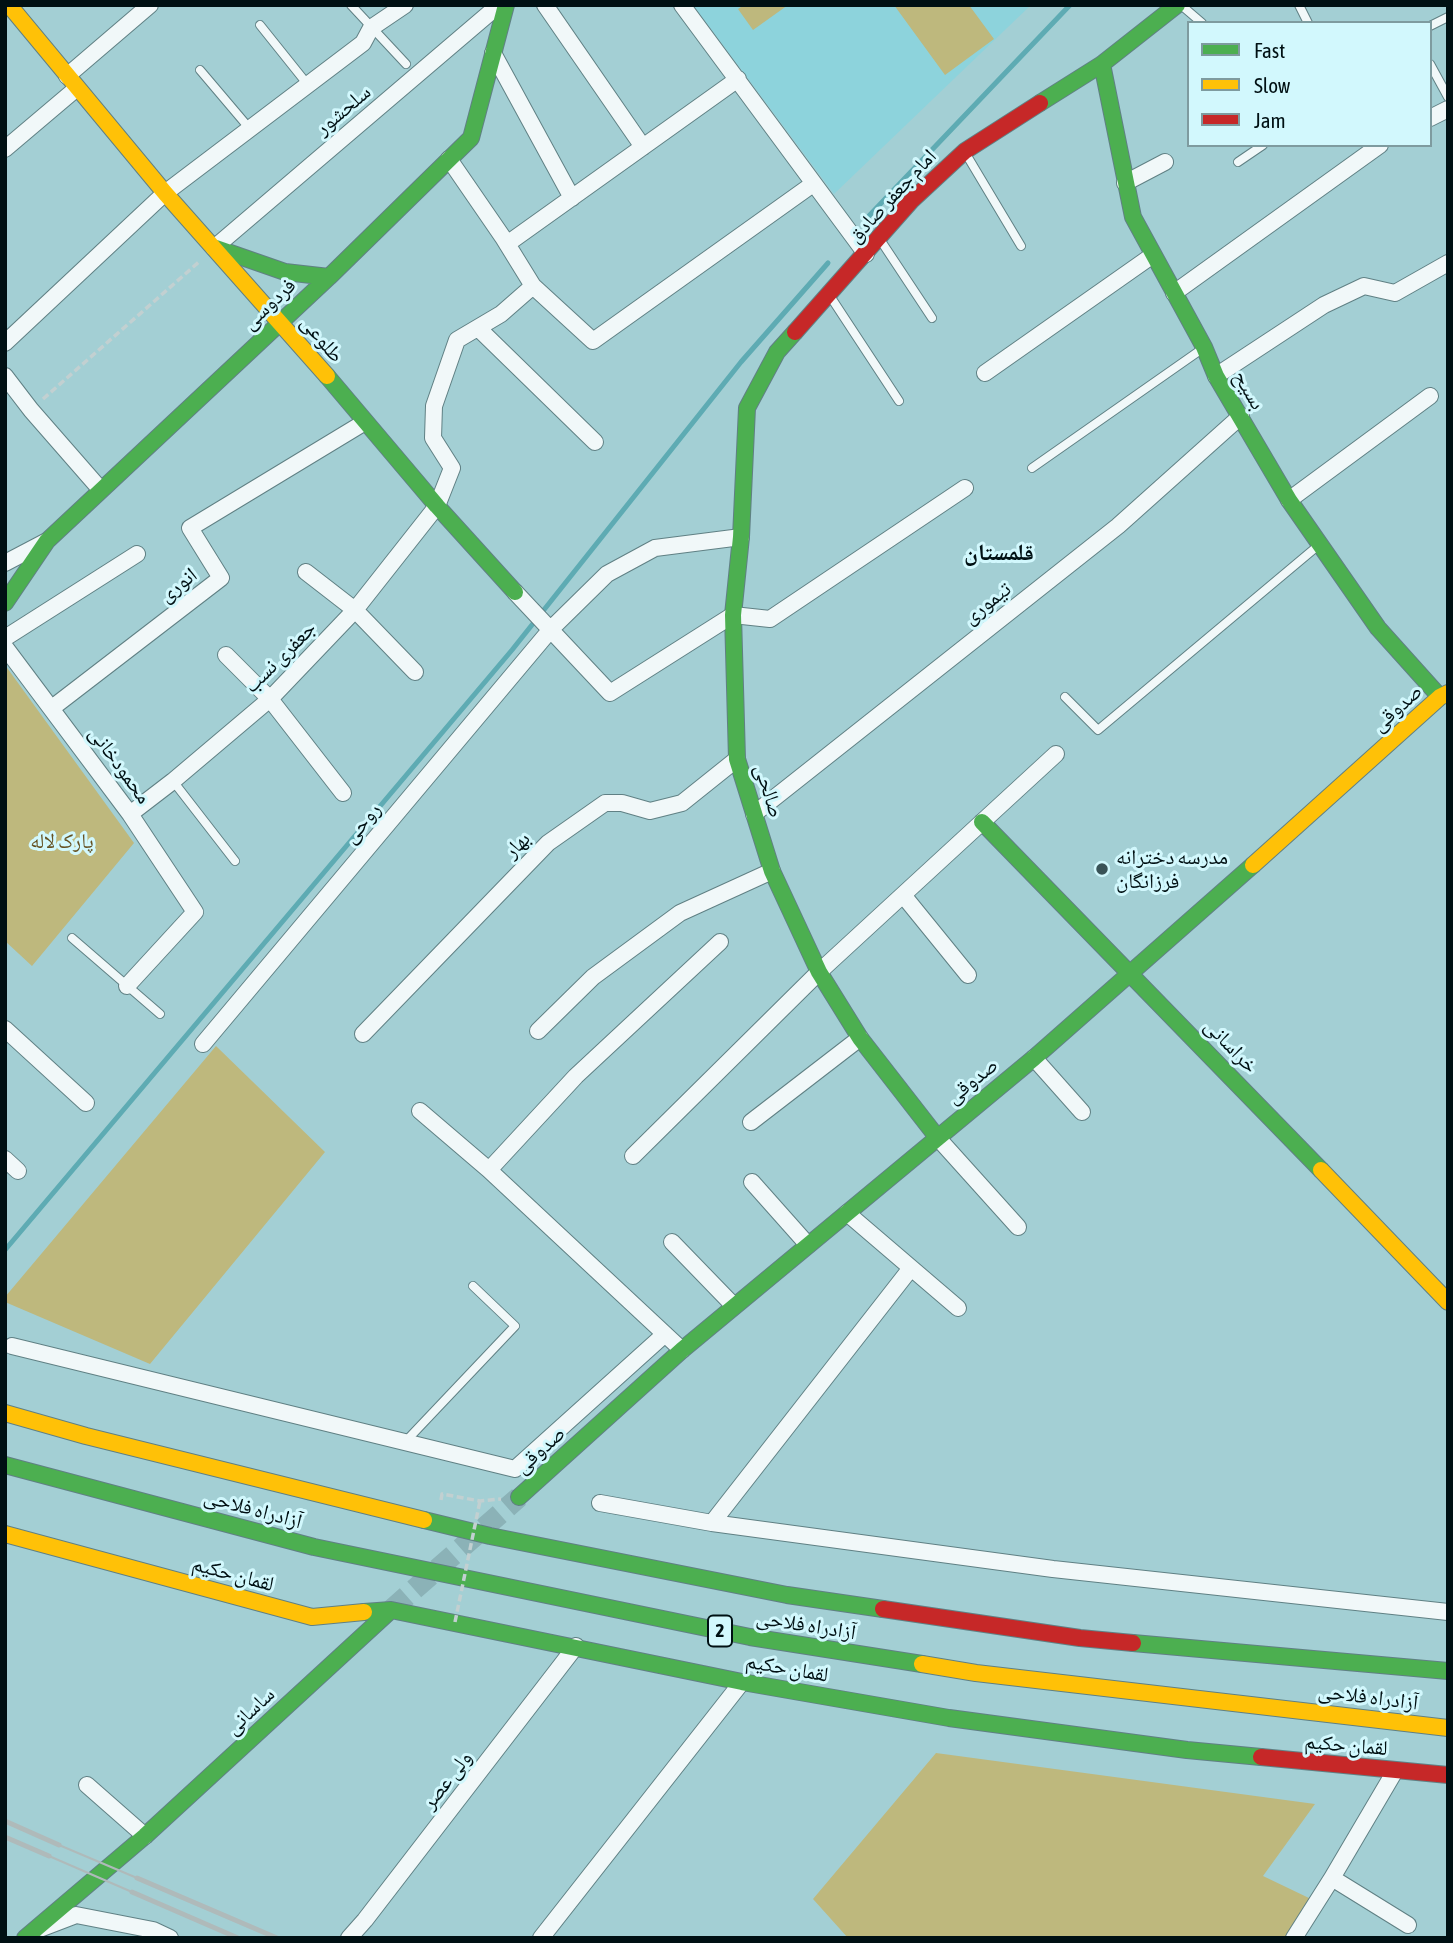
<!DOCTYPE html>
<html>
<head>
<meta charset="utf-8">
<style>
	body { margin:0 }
	#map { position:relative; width:1453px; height:1943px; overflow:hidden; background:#a3cfd4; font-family:"Asap Condensed",sans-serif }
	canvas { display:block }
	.frame { position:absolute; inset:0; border:7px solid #001013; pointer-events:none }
	.legend { position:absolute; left:1187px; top:21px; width:245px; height:126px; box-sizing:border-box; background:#d2f8fd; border:2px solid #7e9b9f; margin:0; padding:9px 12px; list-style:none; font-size:21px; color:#001013 }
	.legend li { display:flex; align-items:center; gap:14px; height:35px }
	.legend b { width:35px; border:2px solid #7e9b9f }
</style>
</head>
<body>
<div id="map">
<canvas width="1453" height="1943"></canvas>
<div class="frame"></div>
<ul class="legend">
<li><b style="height:9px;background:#4caf50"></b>Fast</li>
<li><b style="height:9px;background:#ffc107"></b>Slow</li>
<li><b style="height:9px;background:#c62828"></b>Jam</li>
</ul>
</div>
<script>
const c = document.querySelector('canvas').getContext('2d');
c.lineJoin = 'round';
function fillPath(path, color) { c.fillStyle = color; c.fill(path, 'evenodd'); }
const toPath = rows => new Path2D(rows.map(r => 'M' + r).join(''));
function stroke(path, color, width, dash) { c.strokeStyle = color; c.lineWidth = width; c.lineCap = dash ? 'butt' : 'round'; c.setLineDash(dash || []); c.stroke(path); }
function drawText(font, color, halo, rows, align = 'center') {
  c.font = font + ' "Asap Condensed","Noto Naskh Arabic",sans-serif'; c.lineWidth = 6; c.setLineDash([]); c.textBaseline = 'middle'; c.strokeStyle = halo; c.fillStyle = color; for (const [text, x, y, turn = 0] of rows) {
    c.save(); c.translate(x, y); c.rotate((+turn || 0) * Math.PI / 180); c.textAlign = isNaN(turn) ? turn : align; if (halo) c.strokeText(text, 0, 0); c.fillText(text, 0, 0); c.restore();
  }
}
fillPath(toPath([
	[693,5,1031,5,834,194]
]), '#8dd3dc');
fillPath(toPath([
	[744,5,788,5,753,30,738,9],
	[894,5,969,5,994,39,945,75],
	[5,665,134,843,32,966,5,941],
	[216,1046,325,1152,150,1364,5,1302,5,1297],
	[936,1753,1315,1804,1263,1876,1311,1899,1286,1938,848,1938,813,1899]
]), '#beb87d');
stroke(toPath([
	[866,219,1070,5],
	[5,1250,512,650,741,362,828,263]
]), '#5eabb3', 5);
stroke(toPath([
	[391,1610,519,1497]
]), '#8bb2b7', 21, [21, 10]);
const lane = toPath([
	[351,5,406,64],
	[1181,5,1202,23],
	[1299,5,1308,23],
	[260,25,308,85],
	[1430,26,1448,17],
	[1430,64,1448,97],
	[200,70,250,129],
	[966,154,1021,246],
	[1238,162,1263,145],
	[881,241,932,318],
	[830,296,899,401],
	[1032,468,1202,349],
	[1065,697,1098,730,1320,544],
	[173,781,235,861],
	[72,938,160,1014],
	[406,1441,515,1326,473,1286]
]);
const street = toPath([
	[545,5,643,147],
	[682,5,866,254],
	[493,53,572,198],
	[67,76,150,5],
	[1430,118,1448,109],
	[5,149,77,88],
	[449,159,504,239,533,286,593,341,813,184],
	[1125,183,1165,162],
	[507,244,738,79],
	[214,248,499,5],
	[1174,293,1380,145],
	[478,328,595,442],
	[5,343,165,193,363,43,371,28,405,5],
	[985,373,1153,255],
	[5,376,31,410,100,489],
	[1216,376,1324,305,1364,286,1395,293,1448,263],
	[1289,500,1430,396],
	[5,563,45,542],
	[306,572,355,610,415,672],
	[515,592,610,693,733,615,770,619,965,488],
	[5,638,137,554],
	[5,647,130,814,195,912,127,986],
	[226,655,270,699,343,793],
	[52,708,221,578,190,528,365,422],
	[130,814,173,781,270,699,355,610,437,506,452,468,433,438,434,406,457,340,501,314,533,286],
	[754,814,1118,526,1241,416],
	[903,895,968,975],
	[5,1029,86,1103],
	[538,1031,593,977,680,913,772,871],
	[363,1034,548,843,605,803,622,803,650,811,682,803,737,759],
	[203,1044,552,628,607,574,655,548,741,537],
	[1034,1058,1082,1112],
	[420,1111,489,1170,682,1350],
	[751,1122,860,1038],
	[937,1137,1018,1227],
	[633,1156,819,972,1056,754],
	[5,1159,18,1171],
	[489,1170,576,1076,720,942],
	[752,1182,808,1245],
	[847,1213,958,1308],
	[672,1242,734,1306],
	[12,1346,515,1469,665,1334],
	[600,1503,712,1523,1053,1569,1448,1612],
	[712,1523,911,1268],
	[87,1785,145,1836],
	[1332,1878,1408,1925],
	[42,1928,76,1915,153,1930,170,1938],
	[349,1938,365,1920,576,1646],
	[541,1938,742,1682],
	[1294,1938,1332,1878,1395,1771]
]);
const fast = toPath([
	[1102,64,1133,217,1204,347,1216,376,1289,500,1378,628,1440,697],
	[1040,103,1102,64,1177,5],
	[216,248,285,272,329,277],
	[795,332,777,352,747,408,741,537,733,615,737,759,772,871,819,972,860,1038,937,1137],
	[327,376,437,506,515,592],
	[5,603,47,541,329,277,471,138,506,5],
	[982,822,1321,1170],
	[5,1465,314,1547,750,1637,922,1664],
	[519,1497,682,1350,1034,1058,1253,865],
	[424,1520,490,1536,787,1595,883,1609],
	[364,1612,391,1610,742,1682,949,1718,1187,1750,1261,1757],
	[1133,1643,1448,1671],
	[25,1938,145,1836,391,1610]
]);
const slow = toPath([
	[9,5,165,193,327,376],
	[1253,865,1440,697,1448,693],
	[1321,1170,1448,1302],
	[5,1413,86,1436,424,1520],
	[5,1534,312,1617,364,1612],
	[922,1664,976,1673,1448,1728]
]);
const jam = toPath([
	[795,332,911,201,965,151,1040,103],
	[883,1609,1080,1638,1133,1643],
	[1261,1757,1448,1775]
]);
stroke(lane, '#608084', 10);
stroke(street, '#608084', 18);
stroke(fast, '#608084', 18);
stroke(slow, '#608084', 18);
stroke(jam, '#608084', 18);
stroke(toPath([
	[43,399,200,261],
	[441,1500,442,1494,480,1501,501,1499]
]), '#c2d0d1', 3.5, [7, 3.5]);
stroke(lane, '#f1f8f9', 8);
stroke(street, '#f1f8f9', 16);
stroke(fast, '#4caf50', 16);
stroke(slow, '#ffc107', 16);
stroke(jam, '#c62828', 16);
stroke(toPath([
	[59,1845,137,1878],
	[49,1856,132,1892]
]), '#afbaba', 2);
stroke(toPath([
	[5,1821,59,1845],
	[5,1837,49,1856],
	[137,1878,277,1938],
	[132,1892,238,1938]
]), '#afbaba', 5);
stroke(toPath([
	[455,1622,480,1501]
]), '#c2d0d1', 3.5, [7, 3.5]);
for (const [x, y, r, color] of [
	[1102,869,7,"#395357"]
]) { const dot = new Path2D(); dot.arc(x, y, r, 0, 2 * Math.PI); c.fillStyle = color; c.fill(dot); stroke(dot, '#d2f8fd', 2.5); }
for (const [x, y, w] of [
	[720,1631,24]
]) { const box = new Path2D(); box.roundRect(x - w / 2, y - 15.5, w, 31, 5); c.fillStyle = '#d2f8fd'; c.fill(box); stroke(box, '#001013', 2); }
drawText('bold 19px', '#001013', null, [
	["2",720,1631]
]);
drawText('21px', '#001013', '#d2f8fd', [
	["سلحشور",343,110,-40],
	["امام جعفر صادق",892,196,-47],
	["فردوسی",269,304,-43],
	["طلوعی",322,339,50],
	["بسیح",1249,390,60],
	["انوری",178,585,-38],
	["تیموری",987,603,-38],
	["جعفری نسب",280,657,-45],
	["صدوقی",1397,708,-42],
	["محمودخانی",120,765,54],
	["صالحی",769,791,73],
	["روحی",362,823,-50],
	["بهار",517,845,-46],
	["خراسانی",1231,1046,46],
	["صدوقی",972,1081,-39],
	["صدوقی",540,1450,-42],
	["آزادراه فلاحی",253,1509,15],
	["لقمان حکیم",233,1574,15],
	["آزادراه فلاحی",806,1625,9],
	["لقمان حکیم",787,1668,10],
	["آزادراه فلاحی",1368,1697,7],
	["ساسانی",250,1711,-43],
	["لقمان حکیم",1346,1745,5],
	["ولی عصر",447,1780,-52]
]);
drawText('21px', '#655122', '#d2f8fd', [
	["پارک لاله",62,841]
]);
drawText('21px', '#001013', '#d2f8fd', [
	["مدرسه دخترانه",1116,857],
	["فرزانگان",1116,881]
], 'left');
drawText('bold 23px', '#001013', '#d2f8fd', [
	["قلمستان",999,553]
]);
</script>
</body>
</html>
